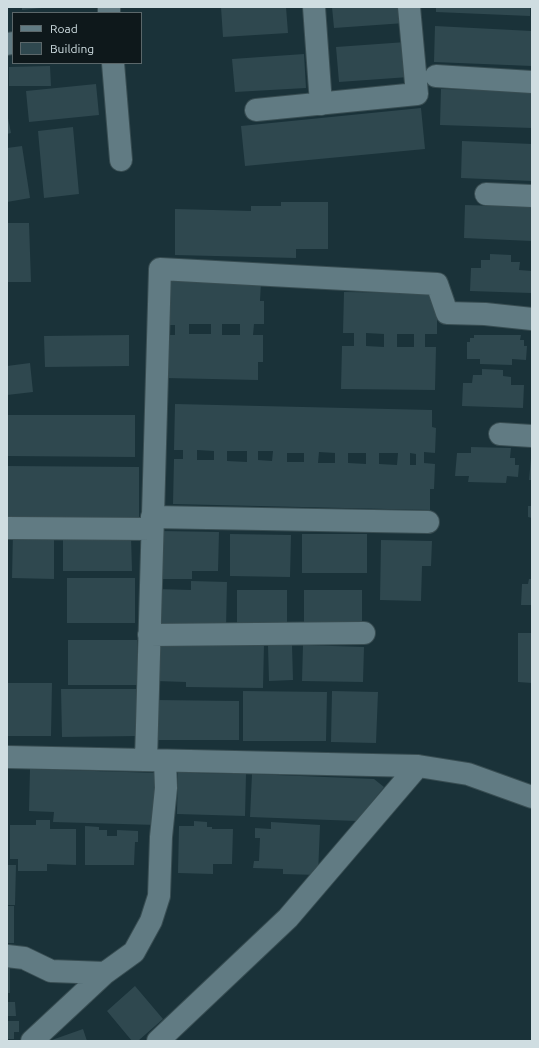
<!DOCTYPE html>
<html>
<head>
<meta charset="utf-8">
<style>
	body { margin:0 }
	#map { position:relative; width:539px; height:1048px; overflow:hidden; background:#1a3239; font-family:Ubuntu,sans-serif }
	canvas { display:block }
	.frame { position:absolute; inset:0; border:8px solid #cfdde1; pointer-events:none }
	.legend { position:absolute; left:12px; top:12px; width:130px; height:52px; box-sizing:border-box; background:#0e181b; border:1px solid #5b676a; margin:0; padding:5px 7px; list-style:none; font-size:12px; color:#cfdde1 }
	.legend li { display:flex; align-items:center; gap:8px; height:20px }
	.legend b { width:20px; border:1px solid #5b676a }
</style>
</head>
<body>
<div id="map">
<canvas width="539" height="1048"></canvas>
<div class="frame"></div>
<ul class="legend">
<li><b style="height:5px;background:#617b83"></b>Road</li>
<li><b style="height:11px;background:#2f484f"></b>Building</li>
</ul>
</div>
<script>
const c = document.querySelector('canvas').getContext('2d');
c.lineJoin = 'round';
function fillPath(path, color) { c.fillStyle = color; c.fill(path, 'evenodd'); }
const toPath = rows => new Path2D(rows.map(r => 'M' + r).join(''));
function stroke(path, color, width, dash) { c.strokeStyle = color; c.lineWidth = width; c.lineCap = dash ? 'butt' : 'round'; c.setLineDash(dash || []); c.stroke(path); }
fillPath(toPath([
	[22,7,42,7,42,8,22,10],
	[221,7,286,7,288,33,223,37],
	[332,7,404,7,405,23,334,28],
	[436,7,530,7,530,16,436,12],
	[435,26,532,31,532,66,434,62],
	[406,42,409,77,339,82,336,47],
	[304,54,306,88,235,92,232,59],
	[50,66,51,86,9,86,9,67],
	[96,84,99,115,29,122,26,91],
	[441,89,532,91,532,128,440,125],
	[421,108,425,149,245,166,241,126],
	[7,113,11,133,7,134],
	[73,127,79,194,44,198,38,131],
	[462,141,532,144,532,181,461,178],
	[22,146,30,198,7,202,7,148],
	[281,202,328,202,328,249,296,249,296,258,175,255,175,209,251,211,251,206,281,206],
	[465,205,532,207,532,241,464,238],
	[7,223,29,223,31,282,7,282],
	[490,254,511,255,511,262,520,262,519,270,532,271,531,293,470,291,471,268,481,268,481,260,490,260],
	[168,280,261,282,260,301,264,301,264,324,254,324,253,335,263,335,263,362,258,362,258,380,165,378,166,335,175,335,175,325,167,325],
	[189,324,211,324,211,334,189,334],
	[222,324,240,324,240,335,222,335],
	[344,292,437,293,437,334,425,334,425,347,436,347,435,390,341,389,342,346,354,346,354,333,343,333],
	[366,333,384,334,384,347,366,346],
	[397,334,414,334,414,347,397,347],
	[129,335,129,366,45,367,44,336],
	[474,335,521,335,520,340,524,340,524,346,527,346,526,360,512,359,512,365,480,364,480,359,467,359,467,342,470,342,470,338,474,338],
	[30,363,33,392,7,395,7,366],
	[482,369,503,370,503,376,511,377,511,385,524,385,523,408,462,406,463,383,472,383,473,375,482,375],
	[175,404,432,410,432,427,436,428,435,453,424,452,424,463,435,464,434,489,430,489,430,510,173,504,174,459,183,459,183,450,174,450],
	[197,450,214,451,214,460,197,460],
	[227,451,247,451,247,462,227,461],
	[258,451,273,451,272,461,258,460],
	[319,452,335,453,335,463,318,463],
	[287,453,304,453,304,462,287,462],
	[348,453,366,453,366,464,348,463],
	[379,453,398,453,397,465,379,464],
	[410,453,416,454,416,465,410,465],
	[7,415,135,415,135,457,7,456],
	[471,447,511,448,510,458,515,458,515,465,519,465,518,477,507,476,506,483,468,482,469,476,455,476,457,453,471,453],
	[531,458,532,458,532,480,529,480],
	[7,466,139,467,139,518,7,517],
	[528,506,532,506,532,518,528,517],
	[13,531,54,532,54,579,12,578],
	[160,531,219,532,218,571,192,571,192,579,159,579],
	[230,534,291,535,290,577,230,576],
	[302,534,367,534,367,573,302,573],
	[63,535,131,536,132,571,63,571],
	[381,540,432,541,431,566,422,566,421,601,380,600],
	[67,578,135,578,135,623,67,623],
	[529,579,532,579,532,605,521,605,522,584,528,584],
	[191,581,227,582,226,629,155,628,156,589,191,590],
	[237,590,287,590,287,628,237,628],
	[304,590,362,590,362,627,304,627],
	[518,633,532,633,532,683,518,682],
	[68,640,137,640,137,685,68,685],
	[157,642,264,644,263,688,186,687,186,682,156,681],
	[268,645,292,645,293,680,269,681],
	[303,645,364,647,363,682,302,681],
	[7,683,52,683,51,736,7,736],
	[61,689,137,689,137,736,62,737],
	[243,691,327,692,326,741,243,741],
	[332,691,378,692,376,743,331,742],
	[156,700,239,701,239,740,155,740],
	[30,769,159,773,158,787,154,787,154,798,156,798,157,825,53,822,54,812,29,811],
	[178,769,194,769,194,773,246,774,245,816,177,814],
	[252,774,374,779,384,787,357,821,250,817],
	[36,820,50,820,50,829,76,829,76,865,47,864,47,871,18,871,18,859,10,859,10,825,36,825],
	[194,821,207,822,207,827,212,827,212,829,233,829,232,864,213,864,213,874,178,873,179,826,194,826],
	[271,822,320,825,318,875,283,874,283,869,253,868,254,861,259,861,260,838,255,838,255,828,271,829],
	[85,826,99,827,99,830,107,830,107,836,117,836,117,830,138,831,138,842,135,842,134,865,85,865],
	[7,865,16,865,15,905,7,905],
	[7,906,14,906,14,943,7,943],
	[7,960,10,960,10,993,7,993],
	[135,986,163,1019,138,1041,132,1041,107,1011],
	[7,1002,15,1002,16,1016,7,1016],
	[7,1021,19,1021,19,1032,14,1032,14,1039,7,1039],
	[83,1029,87,1041,49,1041]
]), '#2f484f');
const minor = toPath([
	[109,7,109,13],
	[314,7,321,104],
	[7,44,13,43],
	[113,63,121,160],
	[436,76,532,82],
	[256,110,417,94,409,7],
	[486,194,532,196],
	[500,434,532,436],
	[152,517,428,522],
	[7,528,152,529],
	[149,635,364,633],
	[7,757,418,766],
	[146,760,160,269,437,284,447,313,485,314,532,319],
	[7,956,24,958,51,971,105,973,134,952,151,921,159,896,161,837,166,788,165,761],
	[32,1041,105,973],
	[158,1041,288,918,418,766,468,774,532,797]
]);
stroke(minor, '#384d52', 24);
stroke(minor, '#617b83', 22);
</script>
</body>
</html>
